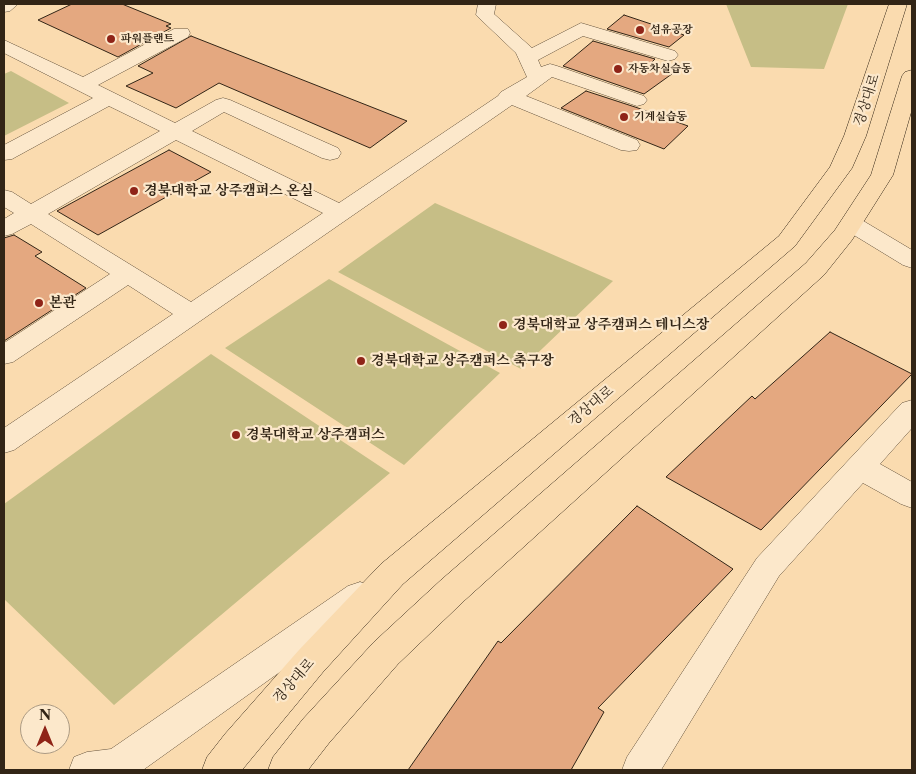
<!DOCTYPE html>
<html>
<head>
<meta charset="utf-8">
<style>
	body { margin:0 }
	#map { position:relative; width:916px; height:774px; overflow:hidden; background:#fadbaf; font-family:"Libre Caslon Text",serif }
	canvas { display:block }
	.frame { position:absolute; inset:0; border:5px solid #322516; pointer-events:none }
	.north { position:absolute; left:20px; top:704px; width:50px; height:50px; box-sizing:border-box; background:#fce8cb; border:1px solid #ab9a83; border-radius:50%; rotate:0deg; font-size:14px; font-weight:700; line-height:20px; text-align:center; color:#322516 }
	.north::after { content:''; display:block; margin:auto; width:18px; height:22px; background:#8f2418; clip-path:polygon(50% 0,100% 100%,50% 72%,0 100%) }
</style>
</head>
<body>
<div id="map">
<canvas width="916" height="774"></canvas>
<div class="frame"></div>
<div class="north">N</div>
</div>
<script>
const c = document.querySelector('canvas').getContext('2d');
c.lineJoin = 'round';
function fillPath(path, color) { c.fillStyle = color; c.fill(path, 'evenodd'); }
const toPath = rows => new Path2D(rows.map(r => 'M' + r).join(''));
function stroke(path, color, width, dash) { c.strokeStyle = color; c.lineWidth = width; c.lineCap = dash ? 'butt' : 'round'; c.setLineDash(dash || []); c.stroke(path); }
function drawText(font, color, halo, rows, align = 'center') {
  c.font = font + ' "Libre Caslon Text","Noto Serif KR",serif'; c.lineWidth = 4.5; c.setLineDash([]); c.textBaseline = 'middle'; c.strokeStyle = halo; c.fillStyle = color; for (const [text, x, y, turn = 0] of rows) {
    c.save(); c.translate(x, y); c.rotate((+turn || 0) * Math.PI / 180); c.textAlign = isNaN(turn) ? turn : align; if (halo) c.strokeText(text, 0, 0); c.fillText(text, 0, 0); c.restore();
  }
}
fillPath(toPath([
	[726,4,848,4,824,69,751,67],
	[11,71,69,103,4,136,4,74],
	[435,203,613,281,521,369,338,272],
	[329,279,500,373,404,465,225,348],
	[211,354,390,473,114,705,4,599,4,504]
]), '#c6be86');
const building = toPath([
	[72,4,122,4,171,24,166,26,171,28,118,57,38,20,72,4],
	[624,15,684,35,669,47,607,29,624,15],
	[191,36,407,121,370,148,219,83,176,108,126,86,153,73,138,66,191,36],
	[593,41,655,59,651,63,676,71,644,94,563,66,593,41],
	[586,91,638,108,688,126,664,149,561,108,586,91],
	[169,150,211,172,98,235,57,211,169,150],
	[14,235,42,252,35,256,86,288,4,341,4,238,14,235],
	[830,332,912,374,761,530,666,477,752,396,755,399,830,332],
	[637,506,733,569,598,708,604,712,571,770,408,770,498,641,501,643,637,506]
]);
fillPath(building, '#e4a880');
stroke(building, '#322516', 1);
const minor = toPath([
	[4,4,18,4,10,11,4,12,4,4],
	[478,4,496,4,494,14,532,48,581,23,675,51,678,55,675,59,668,61,583,36,538,60,541,67,550,64,557,66,644,96,647,100,644,104,637,106,552,77,526,96,637,140,640,145,637,150,629,151,621,150,512,105,14,450,4,453,4,428,173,314,128,285,13,362,4,364,4,343,110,274,31,224,12,234,4,236,4,219,14,213,4,207,4,190,12,192,31,204,160,131,109,106,12,159,4,160,4,145,93,98,4,53,4,40,83,77,174,29,188,29,190,33,188,37,98,85,175,123,216,100,223,98,230,100,338,148,341,153,338,158,330,160,322,158,224,112,192,131,339,203,498,96,501,92,527,77,516,53,476,15,478,4],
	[176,140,323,213,191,302,48,214,176,140],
	[852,217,860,219,912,250,912,268,903,265,844,229,840,224,844,219,852,217],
	[912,400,912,428,880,464,912,482,912,508,901,504,863,483,779,576,661,770,622,770,627,757,757,558,902,403,912,400],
	[360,582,372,586,376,596,372,606,143,770,69,770,74,757,87,752,111,749,348,586,360,582]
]);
const major = toPath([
	[889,4,907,4,866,136,852,168,795,246,403,584,323,672,242,770,202,770,207,757,225,734,299,650,381,564,779,236,830,167,844,136,889,4],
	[912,70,912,109,893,175,852,240,824,275,465,600,398,664,329,743,308,770,268,770,273,757,303,719,374,642,441,580,806,263,835,230,871,175,902,76,905,72,912,70]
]);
stroke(minor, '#64523c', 1);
stroke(major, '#322516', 1);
fillPath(minor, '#fce8cb');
fillPath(major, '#fadbaf');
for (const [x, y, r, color] of [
	[640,30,5,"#8f2418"],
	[111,39,5,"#8f2418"],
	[618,69,5,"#8f2418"],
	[624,117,5,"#8f2418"],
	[134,191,5,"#8f2418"],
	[39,303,5,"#8f2418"],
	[503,325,5,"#8f2418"],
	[361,361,5,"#8f2418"],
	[236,435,5,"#8f2418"]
]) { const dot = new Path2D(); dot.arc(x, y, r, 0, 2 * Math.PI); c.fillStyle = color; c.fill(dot); stroke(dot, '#fce8cb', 2); }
drawText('bold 11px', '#322516', '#fce8cb', [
	["섬유공장",650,30],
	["파워플랜트",121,39],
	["자동차실습동",628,69],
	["기계실습동",634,117]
], 'left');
drawText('14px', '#322516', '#fce8cb', [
	["경상대로",867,100,-72],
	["경상대로",591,406,-40],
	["경상대로",294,681,-49]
]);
drawText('bold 14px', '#322516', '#fce8cb', [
	["경북대학교 상주캠퍼스 온실",144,191],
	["본관",49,303],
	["경북대학교 상주캠퍼스 테니스장",513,325],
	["경북대학교 상주캠퍼스 축구장",371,361],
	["경북대학교 상주캠퍼스",246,435]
], 'left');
</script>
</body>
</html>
